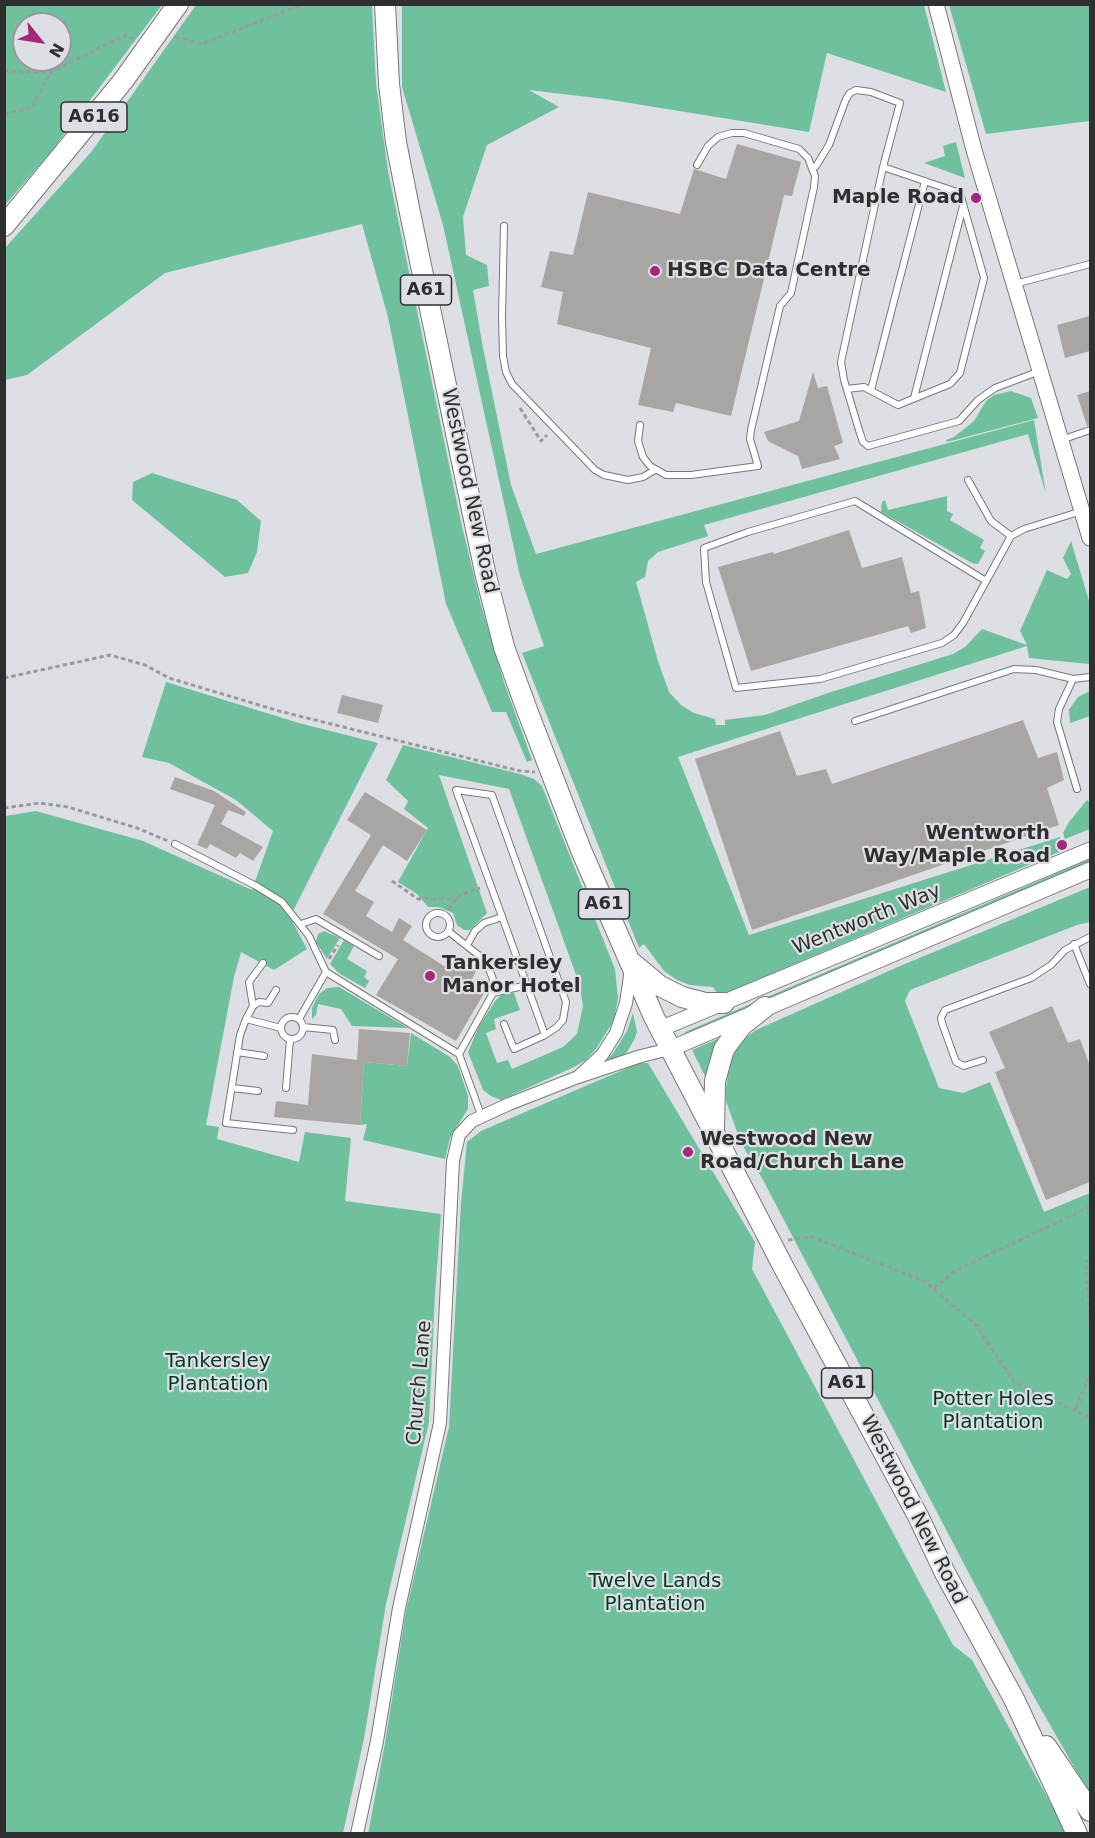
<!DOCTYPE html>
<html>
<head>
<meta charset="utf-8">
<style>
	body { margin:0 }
	#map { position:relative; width:1095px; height:1838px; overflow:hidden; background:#dedfe4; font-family:"DejaVu Sans",sans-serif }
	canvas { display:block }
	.frame { position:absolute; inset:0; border:6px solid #2f2f31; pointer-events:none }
	.north { position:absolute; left:12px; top:12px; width:60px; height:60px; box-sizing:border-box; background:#dedfe4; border:2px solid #98999c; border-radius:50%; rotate:120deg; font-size:16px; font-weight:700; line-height:24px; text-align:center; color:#2f2f31 }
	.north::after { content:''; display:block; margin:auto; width:21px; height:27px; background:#a2277d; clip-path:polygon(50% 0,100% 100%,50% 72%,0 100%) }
</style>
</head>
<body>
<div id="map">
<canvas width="1095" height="1838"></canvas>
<div class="frame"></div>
<div class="north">N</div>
</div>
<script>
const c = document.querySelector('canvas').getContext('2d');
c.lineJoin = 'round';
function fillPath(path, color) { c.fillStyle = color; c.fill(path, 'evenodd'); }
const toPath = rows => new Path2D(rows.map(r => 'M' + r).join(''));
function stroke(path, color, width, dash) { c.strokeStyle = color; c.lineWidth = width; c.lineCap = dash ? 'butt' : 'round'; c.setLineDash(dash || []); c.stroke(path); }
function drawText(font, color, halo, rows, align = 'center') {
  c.font = font + ' "DejaVu Sans",sans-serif'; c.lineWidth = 4.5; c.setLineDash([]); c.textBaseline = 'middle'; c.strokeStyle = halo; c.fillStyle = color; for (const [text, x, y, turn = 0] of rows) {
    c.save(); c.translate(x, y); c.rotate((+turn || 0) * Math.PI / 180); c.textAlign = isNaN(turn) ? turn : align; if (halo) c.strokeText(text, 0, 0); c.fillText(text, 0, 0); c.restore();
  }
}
fillPath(toPath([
	[5,4,162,5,50,153,5,205],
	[24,24,60,24,60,60,24,60],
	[196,5,372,5,376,83,388,171,461,522,481,605,504,682,532,760,527,762,506,712,492,712,446,604,388,317,362,224,165,273,27,375,5,380,5,248,92,151],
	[402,5,924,5,946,92,827,53,809,132,605,99,529,90,559,107,487,145,463,217,466,255,487,265,489,286,473,290,483,348,511,485,536,554,1034,420,1046,494,1028,434,704,525,708,536,658,552,648,561,645,577,636,582,658,661,669,692,681,705,694,713,715,719,716,725,725,725,725,720,765,715,828,693,953,654,965,647,982,629,1027,645,1020,631,1047,570,1067,579,1071,574,1063,558,1071,541,1090,604,1089,664,1029,658,1027,646,678,757,749,935,1060,837,1059,852,766,976,770,982,724,1003,713,987,690,985,677,980,664,971,644,944,639,948,522,653,544,646,520,576,443,225,402,87],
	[949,5,1090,5,1090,121,986,134],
	[956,142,965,178,924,163,945,156,943,146],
	[1011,391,1031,398,1038,418,947,442,946,440,954,437,974,421,986,401,994,395],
	[152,473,237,500,261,521,257,552,248,573,225,577,132,500,133,482],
	[947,496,947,511,953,514,950,520,984,540,980,548,985,551,978,564,972,563,881,512,882,502,885,500,888,510],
	[166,682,299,723,378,743,290,917,307,949,274,970,241,952,234,977,206,1125,219,1127,217,1139,299,1162,305,1132,351,1138,345,1201,441,1214,435,1294,429,1422,386,1604,364,1739,343,1833,5,1834,5,816,36,811,143,841,252,890,273,831,236,800,169,763,142,757],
	[1090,691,1090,716,1070,723,1069,710,1073,704,1078,697],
	[403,745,520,774,534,779,542,786,615,969,618,998,614,1020,596,1049,586,1060,572,1068,501,1100,491,1096,483,1090,468,1052,479,1026,496,1000,504,992,514,993,520,1010,494,1019,496,1029,486,1033,497,1063,508,1060,512,1069,563,1047,577,1034,583,1006,579,983,509,789,439,775,487,913,470,930,464,930,457,925,453,913,439,907,428,907,417,894,398,882,428,828,404,809,408,801,386,780],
	[1087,800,1090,803,1090,829,1065,839,1063,833,1069,822],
	[1090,859,1090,863,686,1035,685,1032],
	[1090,887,1090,922,1077,925,910,990,905,1001,939,1088,963,1093,990,1082,1044,1212,1090,1193,1090,1795,1029,1688,763,1180,741,1143,726,1101,726,1089,729,1066,736,1049,746,1037,756,1030,900,966],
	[324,931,340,938,327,959,316,942,318,934],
	[344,940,354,946,347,959,367,971,364,977,369,981,365,988,340,974,330,964],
	[338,987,339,987,408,1028,352,1026,341,1009,318,1004,316,1015,312,1019,312,1008,319,994,327,988],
	[633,1013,637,1032,634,1040,627,1052,618,1060,602,1066,614,1052,627,1031],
	[411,1033,450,1057,458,1066,468,1096,468,1109,450,1138,445,1159,363,1140,367,1124,360,1125,364,1062,407,1066],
	[727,1035,710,1086,692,1050],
	[639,1063,648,1063,755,1242,752,1269,953,1645,972,1660,1067,1833,368,1834,385,1743,406,1611,449,1427,461,1203,467,1142,481,1131]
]), '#6fc19e');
fillPath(toPath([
	[737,144,801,162,792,196,784,195,731,416,676,403,673,412,638,405,651,348,557,324,563,292,541,287,550,251,573,255,588,192,680,214,694,169,726,179],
	[1090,316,1090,351,1065,358,1057,325],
	[813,372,818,388,827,386,843,443,834,446,840,459,802,469,798,456,768,441,764,432,799,421],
	[1090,391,1090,425,1087,426,1077,395],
	[849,530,862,568,902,557,911,593,919,591,926,628,911,633,908,626,751,671,718,567,773,552,774,554],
	[342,695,383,705,378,723,337,713],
	[1023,720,1038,758,1057,752,1064,780,1047,788,1059,825,752,930,695,759,780,731,797,776,826,769,832,784],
	[175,777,214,791,246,812,244,816,228,810,221,824,263,847,253,861,240,853,236,858,210,844,207,849,197,845,215,805,170,789],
	[365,792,427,830,407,861,383,845,355,891,374,902,366,916,392,932,399,918,412,926,403,940,449,969,455,959,476,971,471,981,486,990,456,1041,376,995,398,959,323,914,371,835,347,820],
	[1052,1006,1068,1043,1080,1039,1090,1066,1090,1182,1046,1200,995,1072,1005,1068,989,1032],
	[359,1029,410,1033,407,1066,364,1062,360,1125,274,1117,276,1101,308,1105,312,1054,357,1060]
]), '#a9a5a2');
const service = toPath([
	[812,169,816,166,829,145,846,99,850,93,856,90,871,92,900,103,883,167],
	[504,226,502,317,503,356,506,372,512,384,595,470,604,475,628,480,643,477,655,470],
	[1015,284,1090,264],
	[847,389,864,387,898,405,950,384,960,373,984,278,960,193,883,167,841,362,844,380,859,430,863,442,868,446,959,421,978,400,995,388,1040,371],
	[871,390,925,181],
	[914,398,963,206],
	[640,425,638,441,643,457,650,466,666,475,691,475,758,466,750,439,751,430,780,306,791,293,814,187,815,176,808,158,799,149,744,133,732,133,718,137,708,146,697,165],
	[1061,440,1090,430],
	[968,480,991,521,1011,536],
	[986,581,855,501,748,532,704,548,706,582,736,688,820,679,942,643,954,635,963,623,1011,536,1024,529,1082,511],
	[1073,679,1059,709,1057,722,1077,789],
	[855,721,1014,669,1036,670,1073,679,1090,677],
	[175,844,258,887,282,902,309,936,326,972,459,1054,481,1115],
	'426 925a12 12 0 1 1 24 0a12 12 0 1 1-24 0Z',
	[301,924,316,919,379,956],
	[448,931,486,961,494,982,493,993,459,1054],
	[1074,944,1090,984],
	[467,945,475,931,484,923,502,917],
	[263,963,249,982,253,1006,246,1019,281,1028],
	[493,993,527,985],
	[253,1006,259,1002,268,1003,276,990],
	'281 1028a11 11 0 1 1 22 0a11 11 0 1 1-22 0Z',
	[246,1019,240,1035,226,1123,293,1130],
	[299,1019,326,972],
	[504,1024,514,1049,545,1035,557,1027,563,1020,566,1002,492,795,456,790,545,1035],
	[303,1027,333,1030,335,1040],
	[237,1052,264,1056],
	[983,1060,964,1066,956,1062,942,1023,941,1018,945,1010,1031,978,1051,965,1065,950,1090,937],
	[232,1088,258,1091],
	[286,1088,290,1039]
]);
const minor = toPath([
	[579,1076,602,1055,616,1033,626,1003,631,969],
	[357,1834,377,1741,399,1608,440,1423,453,1161,459,1135,472,1121,509,1104,578,1077,641,1056,670,1049]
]);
const tertiary = toPath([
	[936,4,974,150,1090,538],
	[660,1029,1090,850],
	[670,1049,1090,870]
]);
const trunk = toPath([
	[385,4,389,84,396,142,409,208,485,572,504,647,527,710,581,850,654,1017,784,1268,918,1516,945,1573,1014,1699,1077,1834],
	[4,226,123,81,178,4],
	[631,962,660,986,682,997,705,1003,724,1003],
	[714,1129,715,1081,724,1049,742,1025,765,1007],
	[1046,1746,1090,1811]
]);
stroke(service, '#77787c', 8);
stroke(minor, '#77787c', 14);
stroke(tertiary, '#77787c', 17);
stroke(trunk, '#77787c', 22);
stroke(toPath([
	[175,37,201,44,304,4],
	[4,71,51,72,125,35,133,39],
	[4,114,32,107,51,72],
	[520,408,541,441,547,435],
	[4,678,110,655,145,665,169,678,279,711,520,771,535,772],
	[4,808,40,803,68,807,137,828,168,841],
	[392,881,418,899,457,899],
	[443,915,460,895,480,888],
	[329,959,338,945],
	[788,1240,812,1237,926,1282,977,1326,1015,1383,1090,1417],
	[1090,1261,1086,1261,1090,1323],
	[934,1288,956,1270,1090,1207],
	[1076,1409,1090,1375]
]), '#9a9b9f', 3, [4.5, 3]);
stroke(service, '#fff', 6);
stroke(minor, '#fff', 12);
stroke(tertiary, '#fff', 15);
stroke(trunk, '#fff', 20);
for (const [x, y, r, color] of [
	[976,198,6,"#a2277d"],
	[655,271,6,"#a2277d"],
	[1062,845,6,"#a2277d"],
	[430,976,6,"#a2277d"],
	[688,1152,6,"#a2277d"]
]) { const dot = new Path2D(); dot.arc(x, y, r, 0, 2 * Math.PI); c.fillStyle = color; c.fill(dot); stroke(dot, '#dedfe4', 2); }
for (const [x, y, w] of [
	[94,117,66],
	[426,290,51],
	[604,904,51],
	[847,1383,51]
]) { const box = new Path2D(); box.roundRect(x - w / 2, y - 15, w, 30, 4.5); c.fillStyle = '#dedfe4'; c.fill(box); stroke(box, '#2f2f31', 1.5); }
drawText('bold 18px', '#2f2f31', null, [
	["A616",94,117],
	["A61",426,290],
	["A61",604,904],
	["A61",847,1383]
]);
drawText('bold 20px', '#2f2f31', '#dedfe4', [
	["Maple Road",964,198,"right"],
	["HSBC Data Centre",667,271],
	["Wentworth",1050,834,"right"],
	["Way/Maple Road",1050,857,"right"],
	["Tankersley",442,964],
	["Manor Hotel",442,987],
	["Westwood New",700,1140],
	["Road/Church Lane",700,1163]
], 'left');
drawText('20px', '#2f2f31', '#dedfe4', [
	["Westwood New Road",469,491,78],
	["Wentworth Way",867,920,-22],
	["Church Lane",420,1383,-85],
	["Westwood New Road",913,1510,63]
]);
drawText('20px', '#043927', '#dedfe4', [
	["Tankersley",218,1362],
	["Plantation",218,1385],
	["Potter Holes",993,1400],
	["Plantation",993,1423],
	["Twelve Lands",655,1582],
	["Plantation",655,1605]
]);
</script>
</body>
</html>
